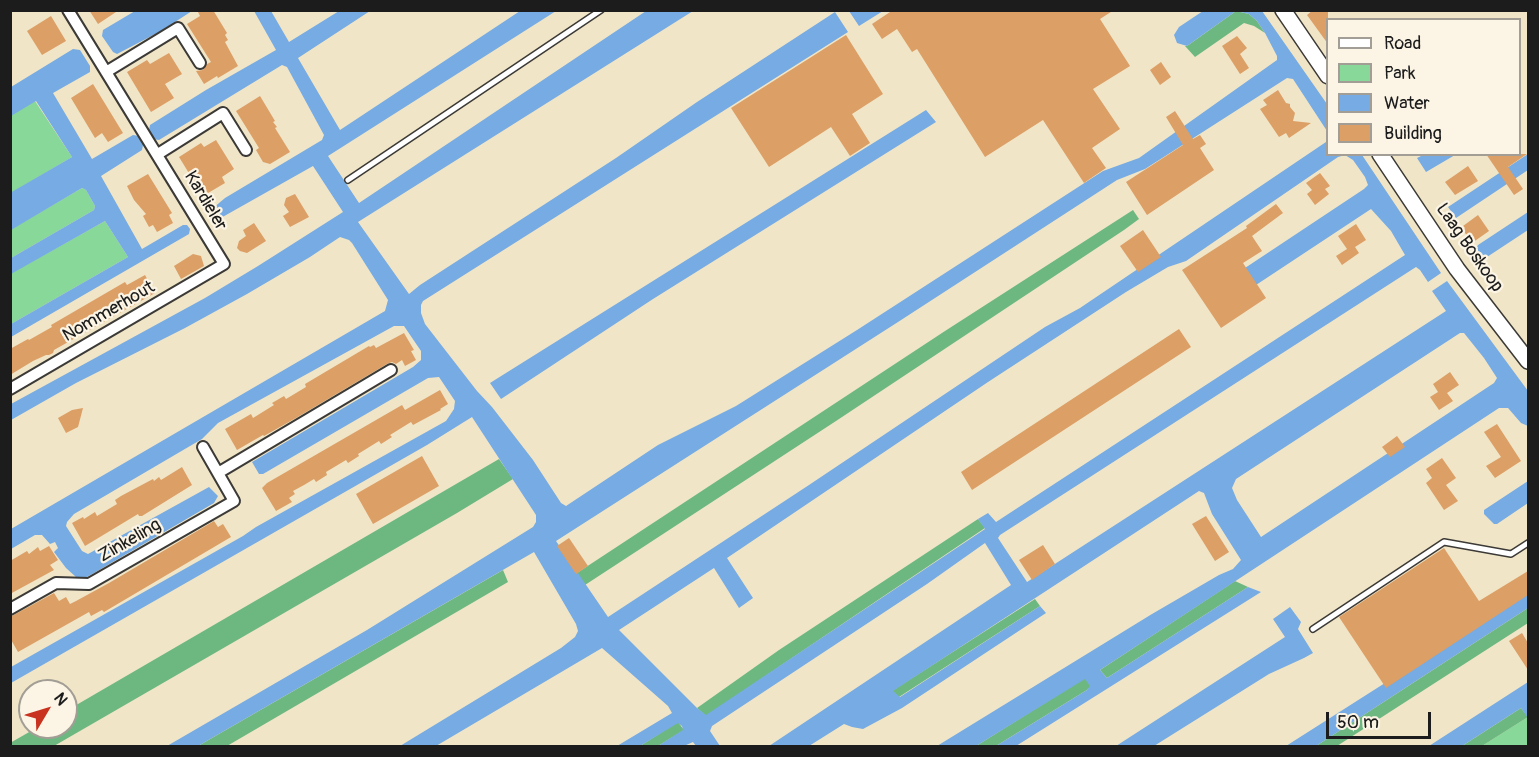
<!DOCTYPE html>
<html>
<head>
<meta charset="utf-8">
<style>
	body { margin:0 }
	#map { position:relative; width:1539px; height:757px; overflow:hidden; background:#f0e5c7; font-family:Pangolin,sans-serif }
	canvas { display:block }
	.frame { position:absolute; inset:0; border:12px solid #1c1c1c; pointer-events:none }
	.legend { position:absolute; left:1326px; top:18px; width:195px; height:138px; box-sizing:border-box; background:#fcf5e5; border:2px solid #a29e95; margin:0; padding:8px 10px; list-style:none; font-size:18px; color:#1c1c1c }
	.legend li { display:flex; align-items:center; gap:12px; height:30px }
	.legend b { width:30px; border:2px solid #a29e95 }
	.north { position:absolute; left:18px; top:679px; width:60px; height:60px; box-sizing:border-box; background:#fcf5e5; border:2px solid #a29e95; border-radius:50%; rotate:52deg; font-size:16px; font-weight:700; line-height:24px; text-align:center; color:#1c1c1c }
	.north::after { content:''; display:block; margin:auto; width:21px; height:27px; background:#c8321e; clip-path:polygon(50% 0,100% 100%,50% 72%,0 100%) }
	.scale { position:absolute; left:1326px; top:712px; width:105px; height:27px; box-sizing:border-box; border:3px solid #1c1c1c; border-top:0; padding-left:8px; font-size:18px; line-height:21px; white-space:nowrap; color:#1c1c1c; -webkit-text-stroke:4px #fcf5e5; paint-order:stroke }
</style>
</head>
<body>
<div id="map">
<canvas width="1539" height="757"></canvas>
<div class="frame"></div>
<ul class="legend">
<li><b style="height:8px;background:#fff"></b>Road</li>
<li><b style="height:16px;background:#87d899"></b>Park</li>
<li><b style="height:16px;background:#76abe3"></b>Water</li>
<li><b style="height:16px;background:#dc9f66"></b>Building</li>
</ul>
<div class="north">N</div>
<div class="scale">50 m</div>
</div>
<script>
const c = document.querySelector('canvas').getContext('2d');
c.lineJoin = 'round';
function fillPath(path, color) { c.fillStyle = color; c.fill(path, 'evenodd'); }
const toPath = rows => new Path2D(rows.map(r => 'M' + r).join(''));
function stroke(path, color, width, dash) { c.strokeStyle = color; c.lineWidth = width; c.lineCap = dash ? 'butt' : 'round'; c.setLineDash(dash || []); c.stroke(path); }
function drawText(font, color, halo, rows, align = 'center') {
  c.font = font + ' Pangolin,sans-serif'; c.lineWidth = 4.5; c.setLineDash([]); c.textBaseline = 'middle'; c.strokeStyle = halo; c.fillStyle = color; for (const [text, x, y, turn = 0] of rows) {
    c.save(); c.translate(x, y); c.rotate((+turn || 0) * Math.PI / 180); c.textAlign = isNaN(turn) ? turn : align; if (halo) c.strokeText(text, 0, 0); c.fillText(text, 0, 0); c.restore();
  }
}
fillPath(toPath([
	[35,101,72,157,11,193,10,116],
	[82,188,86,190,95,206,94,210,11,258,10,230],
	[105,221,128,257,11,324,10,274],
	[1528,717,1528,746,1482,746]
]), '#87d899');
fillPath(toPath([
	[1236,11,1249,14,1257,21,1265,33,1254,26,1244,23,1195,57,1185,46,1187,46],
	[1133,210,1139,219,1124,230,836,421,585,585,577,573,945,331],
	[499,459,513,479,457,513,54,746,11,746,10,743,38,727,66,727,66,711],
	[978,519,985,528,872,604,706,716,697,708,779,650],
	[503,570,508,582,227,746,198,746],
	[1235,581,1248,587,1107,678,1100,670],
	[1035,599,1040,606,899,697,892,691],
	[1528,608,1528,623,1337,746,1316,746],
	[1085,678,1091,686,1087,690,996,746,976,746],
	[1521,708,1528,717,1482,746,1462,746],
	[678,722,684,730,658,746,640,746]
]), '#6db881');
fillPath(toPath([
	[135,11,135,10,192,11,161,31,117,54,113,52,102,36,103,30],
	[254,11,271,11,289,42,339,11,370,11,298,58,340,130,520,11,556,11,328,156,359,203,646,11,693,11,358,222,409,294,420,285,616,158,697,102,835,12,848,32,423,301,421,305,421,313,425,324,477,391,492,407,533,460,561,503,566,506,658,445,736,406,857,330,1103,171,1139,158,1277,60,1277,56,1265,33,1257,21,1249,14,1236,11,1187,46,1177,43,1174,35,1179,27,1203,11,1262,11,1327,104,1327,131,1293,79,1287,78,1145,169,1117,180,898,322,556,541,608,617,809,485,1045,327,1080,308,1326,142,1327,139,1328,154,1362,155,1441,273,1428,282,1420,270,1416,267,1000,535,998,538,1027,582,1446,311,1432,291,1447,281,1528,391,1528,426,1521,423,1508,408,1499,408,1100,670,1107,678,1248,587,1261,592,1016,746,996,746,1087,690,1090,686,1085,679,976,746,937,746,1152,614,1219,575,1233,569,1241,560,1212,514,1204,493,1199,491,893,691,900,697,1040,606,1046,613,902,708,863,729,852,727,844,724,809,746,769,746,1011,585,985,543,927,584,712,726,710,731,720,746,696,746,693,742,684,746,658,746,683,730,682,726,678,723,640,746,617,746,672,713,668,706,602,648,436,746,400,746,561,648,575,637,578,631,576,624,534,552,198,746,167,746,367,630,533,527,536,522,536,515,472,417,427,445,11,683,11,667,243,536,256,527,446,421,454,409,455,401,439,377,428,378,263,474,259,474,252,462,413,367,421,360,421,351,404,326,394,326,218,423,202,439,74,514,67,522,66,526,82,551,88,554,209,487,218,496,214,503,94,573,83,579,76,577,66,568,54,552,58,548,55,542,50,544,42,535,35,535,11,549,11,529,385,311,388,300,352,243,349,240,340,237,310,257,247,294,185,328,76,383,11,420,11,404,205,298,258,266,343,212,313,166,219,219,215,217,213,213,212,209,225,198,322,140,324,135,287,67,282,65,159,140,153,139,143,145,142,150,101,176,142,249,183,225,187,225,190,229,189,234,11,337,11,324,128,257,105,221,11,274,11,258,94,210,95,206,86,190,82,188,11,230,10,193,72,157,36,101,11,116,11,87,73,49,80,50,90,66,90,72,53,93,92,159,133,135,139,136,149,130,150,125,206,90,276,50],
	[1345,155,1353,160,1365,177,1368,185,1364,189,1245,268,1256,285,1371,209,1391,231,1405,255,996,522,988,513,978,519,985,529,706,715,697,708,619,630,714,568,739,608,753,598,727,558,988,382,1126,292,1168,267,1186,261,1338,157],
	[1460,333,1464,333,1484,358,1497,378,1494,383,1261,537,1237,500,1232,488,1236,479],
	[849,11,883,11,859,26],
	[926,110,936,122,653,299,501,399,490,383],
	[1528,154,1528,170,1456,218,1448,207],
	[1423,155,1423,154,1455,155,1426,172,1417,158],
	[1528,212,1528,230,1487,257,1483,257,1476,248,1478,245],
	[1528,481,1528,503,1497,524,1494,524,1484,514,1484,510],
	[1528,592,1528,608,1316,746,1286,746],
	[1290,607,1301,622,1298,629,1313,653,1304,658,1269,674,1154,746,1116,746,1285,637,1273,619],
	[1528,682,1528,718,1521,708,1462,746,1429,746]
]), '#76abe3');
fillPath(toPath([
	[89,10,119,10,98,24],
	[197,10,213,10,227,33,225,35,228,40,225,42,238,66,218,78,217,76,204,84,196,71,203,70,207,64,211,62,187,24,200,16],
	[893,10,1114,10,1100,19,1130,66,1093,89,1120,129,1092,148,1106,168,1084,183,1043,120,985,157,917,49,912,52,897,29,882,39,872,24],
	[1313,10,1328,10,1328,44,1307,15],
	[51,16,66,41,42,55,27,31],
	[846,35,883,94,852,114,870,143,850,156,831,127,769,167,731,108],
	[1237,36,1247,48,1240,54,1249,68,1240,74,1222,46],
	[169,53,182,74,165,84,174,98,151,112,127,72,147,60,150,64],
	[1161,62,1171,77,1160,85,1150,70],
	[93,84,123,133,108,142,102,133,95,138,71,98],
	[1278,90,1286,103,1290,104,1290,107,1295,113,1293,121,1311,123,1289,138,1286,133,1279,137,1260,109,1267,105,1263,100],
	[260,96,275,121,273,122,277,127,275,128,290,152,270,164,263,162,256,150,259,148,236,111],
	[1175,111,1193,139,1200,135,1206,144,1200,148,1214,170,1147,215,1126,182,1183,145,1166,117],
	[216,140,234,169,222,177,225,183,203,196,179,157,201,143,204,147],
	[1486,154,1527,154,1508,167,1523,189,1514,195],
	[1468,166,1478,181,1455,195,1445,182],
	[1320,173,1330,186,1325,189,1329,194,1315,205,1307,194,1312,190,1306,183],
	[148,174,172,213,169,215,173,223,157,232,153,225,149,227,143,216,146,214,134,200,127,186],
	[295,194,309,217,290,227,283,216,289,212,284,205,286,198],
	[1276,204,1283,213,1252,236,1262,251,1243,263,1266,298,1221,328,1182,270,1247,228,1246,226],
	[1478,215,1489,231,1472,243,1463,230,1465,228,1463,226],
	[254,223,266,241,247,253,240,251,237,248,239,241,246,236,243,230],
	[1356,224,1366,240,1355,247,1359,253,1342,265,1336,256,1347,249,1338,236],
	[1143,230,1161,257,1138,272,1120,246],
	[193,254,201,256,204,266,181,279,174,266],
	[145,275,155,293,54,350,53,353,49,355,46,355,33,361,10,375,10,349,28,339,29,340,52,327,51,325,125,282,127,285],
	[1179,329,1191,347,972,490,961,472],
	[404,333,414,350,411,351,416,360,405,366,402,360,396,364,392,362,387,364,296,418,264,436,263,435,237,450,225,429,251,414,253,418,274,405,272,403,284,396,286,399,306,387,305,384,369,346,370,347,374,345,376,348],
	[1450,372,1459,385,1447,393,1453,401,1439,410,1430,397,1438,392,1433,384],
	[440,390,448,404,440,409,441,410,413,425,411,422,390,435,392,437,381,444,379,441,358,454,359,456,348,463,346,460,326,472,327,475,316,482,314,479,304,485,293,491,295,494,289,498,292,502,276,511,262,488,267,483,402,405,405,410],
	[83,408,78,427,66,433,58,418,72,410],
	[1497,424,1521,461,1495,478,1486,466,1501,457,1484,432],
	[1397,436,1405,447,1390,457,1382,447],
	[422,456,439,486,373,524,356,494],
	[1442,458,1456,478,1446,485,1458,501,1444,510,1426,483,1432,478,1426,469],
	[182,467,192,485,142,516,139,516,138,514,85,546,72,523,83,517,84,519,95,512,97,516,117,504,115,500,121,496,153,479,154,481,159,477,161,480],
	[1206,516,1229,552,1215,561,1192,524],
	[214,521,218,527,223,524,231,537,104,612,102,610,91,616,89,612,18,652,10,638,10,617,54,593,59,601,66,597,70,604,76,601,109,583],
	[569,538,588,566,576,574,557,546],
	[1043,545,1055,564,1032,580,1019,560],
	[49,546,58,560,50,565,54,570,10,594,10,561,27,551,29,554,38,547,40,551],
	[1444,548,1479,601,1528,571,1528,595,1386,688,1339,617],
	[1522,633,1528,643,1528,670,1509,641]
]), '#dc9f66');
const lane = toPath([
	[348,180,601,10],
	[1313,629,1444,542,1511,554,1528,543]
]);
const street = toPath([
	[106,72,178,28,200,63],
	[158,154,223,113,246,150],
	[10,389,224,264,68,10],
	[218,473,391,370],
	[10,609,56,583,89,584,234,501,203,447]
]);
const secondary = toPath([
	[1283,10,1328,76],
	[1380,154,1457,269,1528,361]
]);
stroke(lane, '#3c3a36', 8);
stroke(street, '#3c3a36', 14);
stroke(secondary, '#3c3a36', 18);
stroke(lane, '#fff', 5);
stroke(street, '#fff', 10);
stroke(secondary, '#fff', 15);
drawText('18px', '#1c1c1c', '#fcf5e5', [
	["Kardieler",205,201,59],
	["Laag Boskoop",1469,248,55],
	["Nommerhout",109,312,-30],
	["Zinkeling",130,541,-30]
]);
</script>
</body>
</html>
